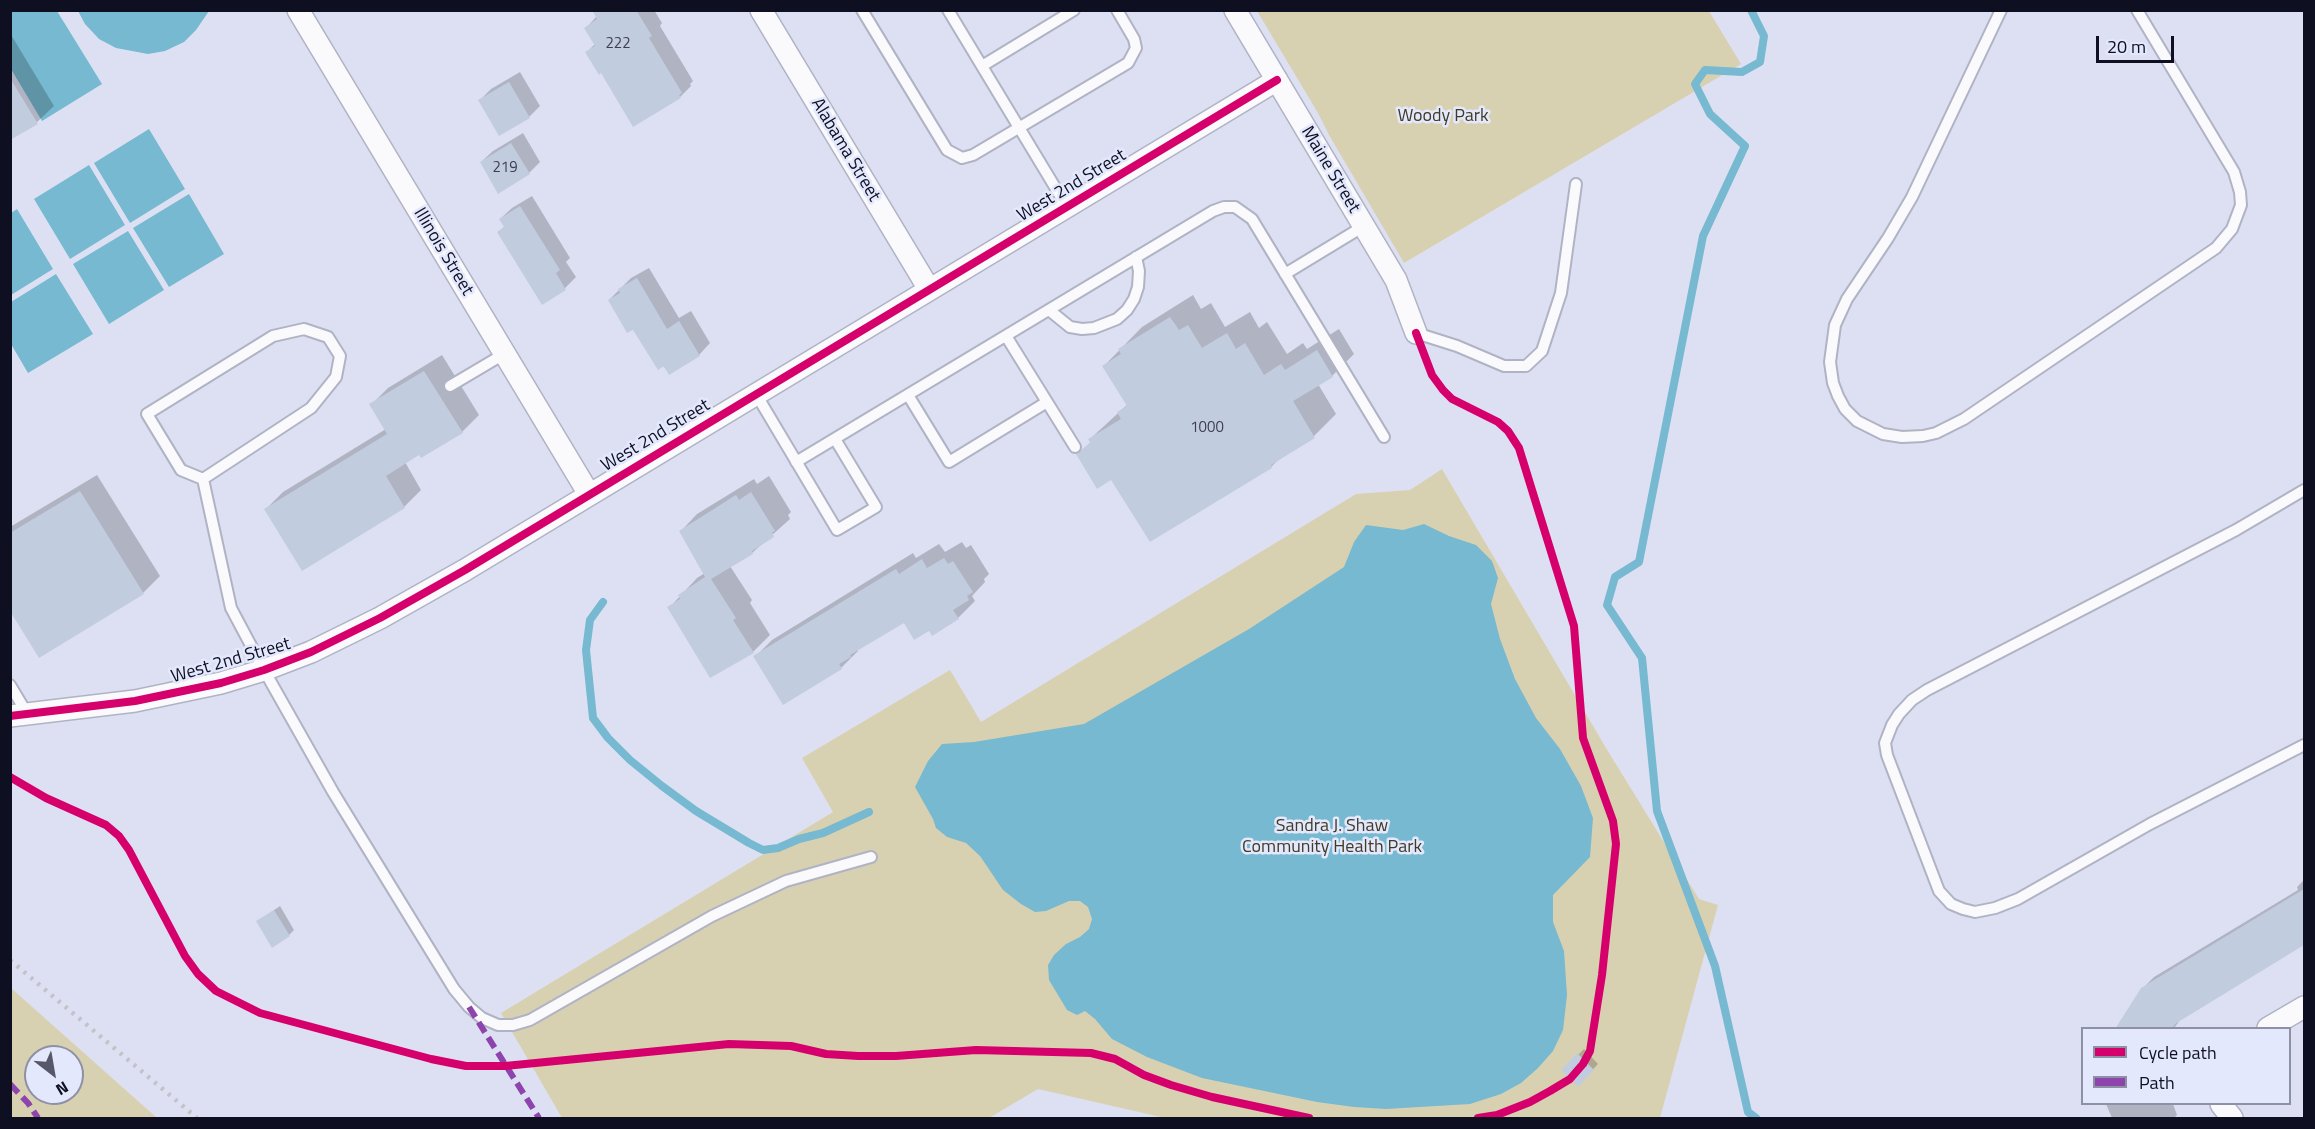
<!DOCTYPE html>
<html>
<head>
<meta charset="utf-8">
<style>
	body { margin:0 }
	#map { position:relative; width:2315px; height:1129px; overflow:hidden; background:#dde0f2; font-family:"Titillium Web",sans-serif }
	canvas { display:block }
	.frame { position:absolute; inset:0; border:12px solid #0e0f21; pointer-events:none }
	.legend { position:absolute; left:2081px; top:1027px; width:210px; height:78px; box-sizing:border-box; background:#e4e8fd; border:2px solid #8e91a5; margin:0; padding:8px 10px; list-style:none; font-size:18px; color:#0e0f21 }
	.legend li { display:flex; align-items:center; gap:12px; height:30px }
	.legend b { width:30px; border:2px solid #8e91a5 }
	.north { position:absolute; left:24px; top:1045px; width:60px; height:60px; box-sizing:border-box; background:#e4e8fd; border:2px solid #8e91a5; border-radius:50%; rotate:149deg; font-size:16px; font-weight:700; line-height:24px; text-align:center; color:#0e0f21 }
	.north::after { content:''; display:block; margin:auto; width:21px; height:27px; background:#56586a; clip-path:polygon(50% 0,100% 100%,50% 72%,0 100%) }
	.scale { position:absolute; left:2096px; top:36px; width:78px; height:27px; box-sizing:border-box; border:3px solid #0e0f21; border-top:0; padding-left:8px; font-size:18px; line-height:21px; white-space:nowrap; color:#0e0f21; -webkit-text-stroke:4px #e4e8fd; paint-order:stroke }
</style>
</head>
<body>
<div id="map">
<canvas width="2315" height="1129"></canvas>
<div class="frame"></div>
<ul class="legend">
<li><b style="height:8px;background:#d6006c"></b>Cycle path</li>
<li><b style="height:8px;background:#8e44ad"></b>Path</li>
</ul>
<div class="north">N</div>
<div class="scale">20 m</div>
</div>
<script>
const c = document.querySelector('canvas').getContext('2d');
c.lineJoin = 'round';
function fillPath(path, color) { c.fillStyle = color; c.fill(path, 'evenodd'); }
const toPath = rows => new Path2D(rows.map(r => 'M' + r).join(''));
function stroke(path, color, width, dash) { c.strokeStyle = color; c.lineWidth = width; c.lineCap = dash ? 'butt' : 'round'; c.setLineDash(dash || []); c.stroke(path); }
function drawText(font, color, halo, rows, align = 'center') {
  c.font = font + ' "Titillium Web",sans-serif'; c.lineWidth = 5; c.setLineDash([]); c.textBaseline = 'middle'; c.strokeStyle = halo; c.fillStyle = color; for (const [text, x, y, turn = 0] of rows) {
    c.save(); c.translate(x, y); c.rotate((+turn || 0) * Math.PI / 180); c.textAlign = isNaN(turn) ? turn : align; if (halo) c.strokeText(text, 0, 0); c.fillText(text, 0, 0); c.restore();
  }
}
fillPath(toPath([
	[1257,11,1709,11,1741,64,1404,263,1329,135,1318,113],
	[1442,469,1606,748,1699,899,1718,905,1660,1118,1165,1118,1038,1089,989,1118,562,1118,501,1013,833,812,802,758,950,670,981,722,1356,494,1410,490],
	[11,988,157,1118,11,1118],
	[36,1057,72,1057,72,1093,36,1093]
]), '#d8d1b1');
fillPath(toPath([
	[11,10,57,11,102,84,42,121,11,69],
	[78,11,209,11,196,30,184,42,165,51,148,54,116,48,99,39,85,24],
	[149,129,185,189,130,223,94,163],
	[89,165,125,225,70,259,34,199],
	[189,194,224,254,169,287,133,228],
	[17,209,53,269,11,295,11,213],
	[128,231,164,290,109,324,73,264],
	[56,274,93,334,28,373,11,344,11,302],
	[1424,524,1449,536,1476,545,1492,561,1498,578,1491,604,1500,639,1515,679,1536,718,1560,749,1581,786,1593,818,1590,857,1553,895,1553,922,1564,951,1567,995,1563,1030,1553,1051,1538,1068,1521,1083,1501,1094,1470,1104,1386,1109,1354,1107,1317,1102,1202,1078,1147,1057,1112,1039,1095,1019,1085,1011,1077,1015,1067,1010,1049,980,1048,965,1054,955,1066,944,1080,937,1089,929,1092,919,1088,907,1080,901,1069,901,1046,911,1035,912,1021,904,1003,890,980,856,966,843,947,837,936,828,933,819,915,787,928,761,942,744,974,742,1084,724,1249,629,1344,567,1354,542,1366,525,1403,530]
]), '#76b9d0');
fillPath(toPath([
	[593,10,654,10,662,23,660,26,693,81,690,84,691,86,680,97,602,71,587,52,595,44,586,28,597,16],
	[10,33,54,106,37,122,10,138],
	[520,72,540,106,529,117,480,100,491,89],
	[523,133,540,162,529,173,481,162,493,151],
	[532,196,570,258,566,262,576,277,565,288,542,303,499,232,505,226,500,219,512,208],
	[649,268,679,318,691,311,710,343,699,355,669,373,609,300,631,278],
	[1193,295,1201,309,1211,303,1225,327,1250,312,1259,328,1267,322,1287,354,1303,343,1307,349,1339,329,1354,354,1332,376,1318,384,1336,414,1314,436,1282,456,1271,467,1112,478,1078,454,1091,442,1090,439,1128,404,1104,366,1142,327],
	[442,355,479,415,462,432,405,462,421,490,404,507,266,509,283,492,386,429,371,405,388,388],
	[97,475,160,576,143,593,10,609,10,527],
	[769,476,791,512,788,515,790,519,752,553,730,566,752,600,750,603,770,635,753,652,669,608,697,578,705,573,681,531,697,514,754,479,757,484],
	[962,542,966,548,971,545,989,574,984,579,985,582,972,596,975,601,958,618,929,629,904,621,857,649,858,651,841,668,755,657,772,640,913,553,916,558,939,544,945,552],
	[2304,880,2304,944,2181,1019,2174,1028,2117,1028,2142,989,2154,977,2298,890,2297,887],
	[280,906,294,930,289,935,258,921],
	[1584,1049,1598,1064,1578,1085,1563,1070],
	[2106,1104,2173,1104,2177,1115,2174,1118,2112,1118]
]), '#0003');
stroke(toPath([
	[1751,10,1764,36,1760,62,1742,72,1705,70,1695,84,1710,114,1745,146,1703,236,1639,562,1615,577,1607,605,1642,658,1657,811,1715,966,1748,1112,1756,1118],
	[603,602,590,620,586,650,593,718,608,738,630,760,662,786,696,811,749,843,763,850,778,848,799,839,823,833,869,812]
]), '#76b9d0', 8);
fillPath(toPath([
	[592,10,636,10,652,36,649,38,682,93,679,95,681,98,633,127,601,73,599,75,585,52,595,46,584,28,597,19],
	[10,78,38,124,10,140],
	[509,82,530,118,499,136,478,100],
	[511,143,530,174,498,194,480,162],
	[520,206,560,270,556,273,566,290,542,305,497,232,504,227,499,219],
	[637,278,667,329,679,321,700,356,669,375,664,366,658,370,633,330,627,333,608,300,620,293,618,289],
	[1170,317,1179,330,1188,325,1202,348,1227,333,1236,349,1245,343,1264,375,1281,364,1285,370,1317,350,1333,377,1293,401,1315,438,1271,465,1272,468,1150,542,1111,480,1097,489,1076,454,1090,443,1088,439,1121,419,1117,412,1127,406,1102,366,1121,354,1118,349],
	[424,371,463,433,421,458,419,455,386,476,405,508,302,571,264,509,387,434,369,404],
	[80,491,144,594,39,658,10,611,10,533],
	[751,492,775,531,772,532,774,537,752,551,753,554,711,579,736,618,733,620,754,653,710,678,667,607,680,599,678,595,705,577,679,531,736,495,739,500],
	[944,558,948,564,953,561,973,592,967,596,969,600,953,610,959,619,932,636,929,631,914,640,904,623,850,655,851,657,839,664,842,669,783,705,753,656,896,569,899,574,922,559,927,568],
	[2304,889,2304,945,2175,1024,2172,1029,2115,1029,2141,988],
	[274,910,290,936,272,948,256,921],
	[1577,1053,1594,1070,1578,1087,1561,1070]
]), '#c2ccdf');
const lane = toPath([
	[862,10,947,150,962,158,973,155,1128,63,1136,48,1134,39,1117,10],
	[948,10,1067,207],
	[2001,10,1912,197,1888,238,1847,299,1835,325,1830,362,1833,383,1838,396,1845,409,1857,421,1883,434,1902,437,1923,436,1936,433,1964,419,2216,248,2232,229,2241,205,2240,192,2234,172,2137,10],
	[982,66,1074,10],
	[1285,274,1364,226],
	[1049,310,1070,327,1082,329,1094,328,1117,319,1127,310,1134,299,1138,287,1139,271,1136,257],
	[1416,333,1457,346,1504,366,1526,366,1542,351,1561,293,1576,184],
	[1006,336,1075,447],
	[450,386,504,354],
	[756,394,837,530,876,507,835,439],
	[908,395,949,462,1047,402],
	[796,462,1213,211,1224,207,1235,207,1252,219,1384,437],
	[203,479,311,408,336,377,340,356,328,337,304,329,273,336,147,414,181,470,203,479,231,608,264,670,333,792,454,989,469,1007,482,1018,498,1025,513,1025,530,1020,712,916,786,881,871,857],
	[2304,490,2236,530,1927,690,1912,700,1899,714,1892,725,1885,743,1887,755,1939,891,1951,904,1963,909,1975,912,1995,908,2018,899,2150,824,2304,745],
	[10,685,28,715]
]);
const street = toPath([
	[298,10,589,494],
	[761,10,929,289],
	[1235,10,1396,280,1416,333],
	[10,716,135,701,221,683,264,670,311,652,380,618,465,570,1277,80],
	[2268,1028,2304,1007],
	[2221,1104,2232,1118]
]);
stroke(lane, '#b0b3c4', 14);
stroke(street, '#b0b3c4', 24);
stroke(lane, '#fafafd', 10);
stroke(street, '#fafafd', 21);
stroke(toPath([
	[10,960,197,1118]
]), '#c2c3c8', 4.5, [3, 6]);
stroke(toPath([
	[469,1007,539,1118],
	[10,1084,28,1103,38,1118]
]), '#8e44ad', 6, [12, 6]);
stroke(toPath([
	[1416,333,1432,375,1443,390,1452,399,1498,422,1508,431,1519,448,1574,626,1583,738,1613,821,1616,844,1602,975,1590,1051,1583,1064,1570,1079,1550,1091,1530,1102,1497,1115,1478,1118],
	[10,716,135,701,221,683,264,670,311,652,380,618,465,570,1277,80],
	[10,777,46,798,106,825,119,836,129,850,185,956,198,974,216,991,260,1013,431,1059,466,1066,505,1066,729,1044,791,1046,826,1054,858,1056,896,1056,976,1050,1091,1053,1115,1059,1144,1075,1171,1085,1212,1097,1309,1118]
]), '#d6006c', 8);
drawText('15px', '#3c3f52', null, [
	["222",618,44],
	["219",505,168],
	["1000",1207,428]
]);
drawText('18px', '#403b24', '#e4e8fd', [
	["Woody Park",1443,117],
	["Sandra J. Shaw",1332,827],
	["Community Health Park",1332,848]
]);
drawText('18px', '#0e0f21', '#e4e8fd', [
	["Alabama Street",845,150,59],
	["Maine Street",1330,170,59],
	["West 2nd Street",1072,186,-31],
	["Illinois Street",443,252,59],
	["West 2nd Street",656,436,-31],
	["West 2nd Street",231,661,-16]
]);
</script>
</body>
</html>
